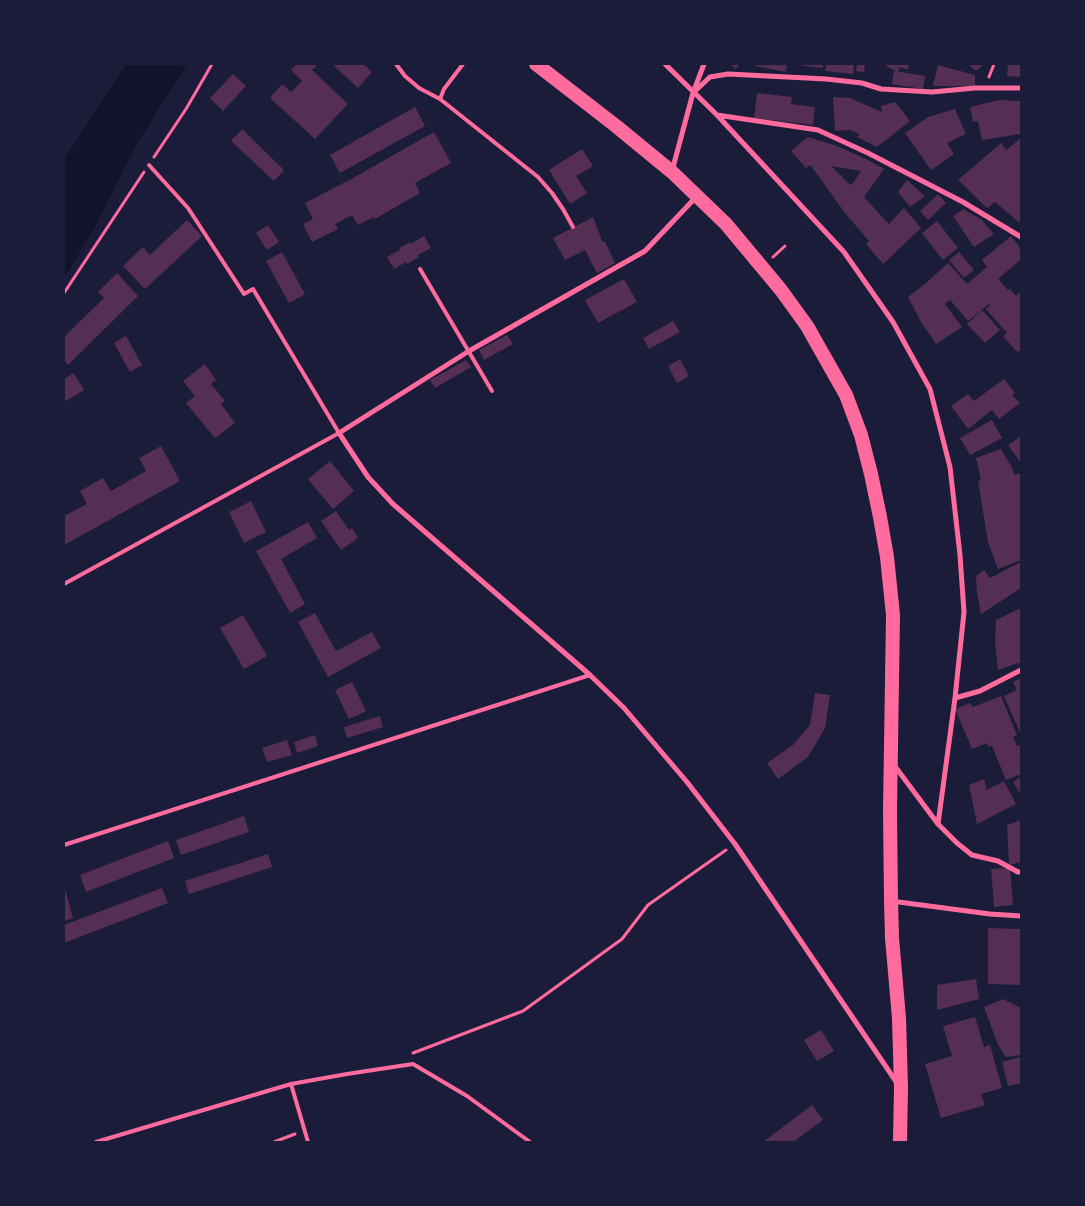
<!DOCTYPE html>
<html>
<head>
<meta charset="utf-8">
<style>
	body { margin:0 }
	#map { position:relative; width:1085px; height:1206px; overflow:hidden; background:#1b1b3a; font-family:Roboto,sans-serif }
	canvas { display:block }
	.frame { position:absolute; inset:0; border:65px solid #1b1b3a; pointer-events:none }
</style>
</head>
<body>
<div id="map">
<canvas width="1085" height="1206"></canvas>
<div class="frame"></div>
</div>
<script>
const c = document.querySelector('canvas').getContext('2d');
c.lineJoin = 'round';
function fillPath(path, color) { c.fillStyle = color; c.fill(path, 'evenodd'); }
const toPath = rows => new Path2D(rows.map(r => 'M' + r).join(''));
function stroke(path, color, width, dash) { c.strokeStyle = color; c.lineWidth = width; c.lineCap = dash ? 'butt' : 'round'; c.setLineDash(dash || []); c.stroke(path); }
fillPath(toPath([
	[126,64,187,64,138,142,94,229,64,278,64,160]
]), '#12122b');
fillPath(toPath([
	[297,64,318,64,312,70,348,104,315,139,270,98,282,84,291,92,302,81,291,70],
	[332,64,363,64,372,72,358,88],
	[730,64,740,64,736,69],
	[756,64,787,64,786,72,755,66],
	[798,64,823,64,823,68,798,65],
	[826,64,854,64,853,74,825,71],
	[857,64,865,64,864,72,856,71],
	[886,64,910,64,907,70,900,67,898,72,886,66],
	[968,64,984,64,976,71],
	[1008,64,1021,64,1021,77,1007,76],
	[938,65,975,75,975,86,933,86],
	[894,71,925,76,923,89,892,84],
	[233,74,246,86,223,111,210,98],
	[757,93,792,97,791,104,815,107,813,125,754,118],
	[833,97,850,98,882,112,881,106,895,102,910,121,877,147,857,137,860,134,850,130,835,131],
	[999,100,1021,101,1021,134,982,140,978,121,973,122,970,107],
	[415,107,425,126,340,173,330,155],
	[955,109,966,134,947,143,954,154,931,170,905,133,928,117],
	[242,129,284,170,274,181,231,141],
	[434,132,451,163,415,183,420,193,375,219,374,217,358,225,352,215,335,224,338,229,312,242,303,224,313,219,305,203,353,178],
	[808,137,837,146,870,161,884,169,864,197,889,224,904,208,921,228,883,264,866,244,869,241,845,213,817,174,810,165,806,168,791,151],
	[831,166,861,171,853,183,850,185],
	[1021,138,1021,224,995,202,987,208,958,180,1001,143,1006,150],
	[582,149,593,166,576,176,587,193,570,204,549,170],
	[907,180,925,196,910,207,898,192],
	[938,194,946,203,928,220,920,211],
	[963,209,981,219,994,234,974,247,953,216],
	[593,217,602,241,605,242,615,263,597,273,585,250,565,260,553,238],
	[187,220,202,236,145,289,123,266,143,247,150,255],
	[937,221,958,248,943,260,922,233],
	[268,225,279,242,267,250,256,233],
	[424,236,431,248,418,255,419,257,407,264,406,262,394,269,387,257,400,250,399,248,410,242,411,244],
	[1011,236,1021,249,1021,259,998,279,1008,290,1010,289,1016,296,1021,291,1021,353,1019,350,1017,352,1003,336,1007,333,986,309,990,305,989,304,968,321,950,300,945,304,939,296,962,327,936,344,921,322,908,297,926,283,948,263,967,284,987,267,982,260],
	[282,252,305,294,289,303,266,261],
	[959,252,974,270,964,278,949,260],
	[117,273,138,296,68,365,64,360,64,337,104,298,98,292],
	[624,279,637,302,598,323,585,300],
	[982,310,1000,330,985,343,967,324],
	[673,321,680,332,649,349,643,338],
	[507,335,513,344,484,360,479,350],
	[126,336,142,365,130,372,114,343],
	[680,359,689,376,677,383,668,366],
	[466,360,471,367,435,388,430,380],
	[205,364,216,380,211,384,225,401,221,404,235,423,215,438,186,403,195,396,183,381],
	[74,373,84,390,64,402,64,379],
	[1004,379,1015,393,1012,395,1020,403,999,419,992,410,968,429,951,406,968,394,974,401],
	[992,420,1002,438,970,455,960,438],
	[1021,436,1021,463,1008,445],
	[161,446,180,481,64,545,64,516,87,504,80,491,103,478,111,491,146,471,139,458],
	[1001,449,1011,466,1015,475,1021,473,1021,560,998,569,988,542,978,481,981,480,976,458],
	[330,461,354,491,333,509,308,479],
	[251,501,266,532,244,543,229,512],
	[336,511,349,530,352,528,358,538,341,550,321,521],
	[308,522,317,538,281,559,305,604,290,613,256,551],
	[1021,562,1021,588,981,614,977,593,976,576,984,570,990,578],
	[1021,608,1021,662,998,670,995,641,996,620],
	[315,613,336,651,372,632,381,648,328,677,298,622],
	[243,615,267,656,244,669,220,628],
	[1021,678,1021,735,1004,696,1017,690,1013,682],
	[352,682,366,711,349,719,335,690],
	[815,693,830,695,825,728,808,757,778,779,767,763,793,745,810,725],
	[1001,696,1017,735,1013,737,1017,746,1021,745,1021,774,1006,780,992,746,988,747,987,743,972,749,955,709,970,703,973,707],
	[380,716,383,727,347,738,344,727],
	[315,735,318,746,297,753,294,742],
	[287,740,292,755,267,762,262,748],
	[1021,777,1021,795,1013,782],
	[984,779,987,790,1004,781,1016,804,977,824,969,785],
	[244,816,249,832,181,855,176,840],
	[1021,820,1021,862,1009,865,1007,825],
	[168,841,174,858,86,892,80,875],
	[268,854,272,867,189,894,185,881],
	[1010,868,1013,905,994,907,991,869],
	[64,885,73,918,64,921],
	[162,888,168,903,64,943,64,925],
	[988,928,1021,929,1021,985,988,984],
	[976,979,979,999,937,1010,937,985],
	[1003,999,1021,1008,1021,1055,1006,1057,998,1045,984,1007],
	[975,1017,984,1047,990,1045,1002,1088,981,1094,985,1105,941,1118,925,1064,952,1056,943,1026],
	[821,1030,834,1051,817,1061,804,1040],
	[1021,1057,1021,1083,1008,1086,1002,1062],
	[812,1105,823,1120,793,1142,763,1142]
]), '#542f53');
stroke(toPath([
	[989,77,994,64],
	[154,157,186,109,212,64],
	[773,257,785,246],
	[64,293,144,172],
	[413,1053,523,1011,622,939,648,905,726,850],
	[274,1142,295,1134]
]), '#ff6b9d', 3);
stroke(toPath([
	[396,64,405,76,419,88,440,99],
	[463,64,444,89,440,99,538,177,552,193,563,209,573,227],
	[420,269,492,391],
	[64,584,339,433,253,289,244,294,188,208,149,165],
	[64,845,590,675],
	[291,1084,308,1142],
	[96,1142,291,1084,347,1074,413,1064,467,1096,530,1142]
]), '#ff6b9d', 4);
stroke(toPath([
	[665,64,717,115,844,252,893,322,930,389,950,467,960,555,964,612,955,698,938,824],
	[693,93,710,77,728,74,826,79,862,83,881,89,932,92,975,88,1021,88],
	[717,115,818,130,868,153,963,202,1021,237],
	[672,171,693,93,704,64],
	[697,196,645,251,469,351,339,433,368,477,393,504,590,675,624,708,687,782,735,844,897,1083],
	[955,698,980,691,1021,670],
	[894,765,938,824,957,843,972,855,998,861,1018,872,1021,872],
	[891,901,990,914,1021,916]
]), '#ff6b9d', 5);
stroke(toPath([
	[536,64,616,126,672,172,726,224,781,290,807,326,846,395,861,435,871,474,880,517,887,557,893,615,890,810,891,901,892,938,899,1018,901,1088,900,1142]
]), '#ff6b9d', 14);
</script>
</body>
</html>
